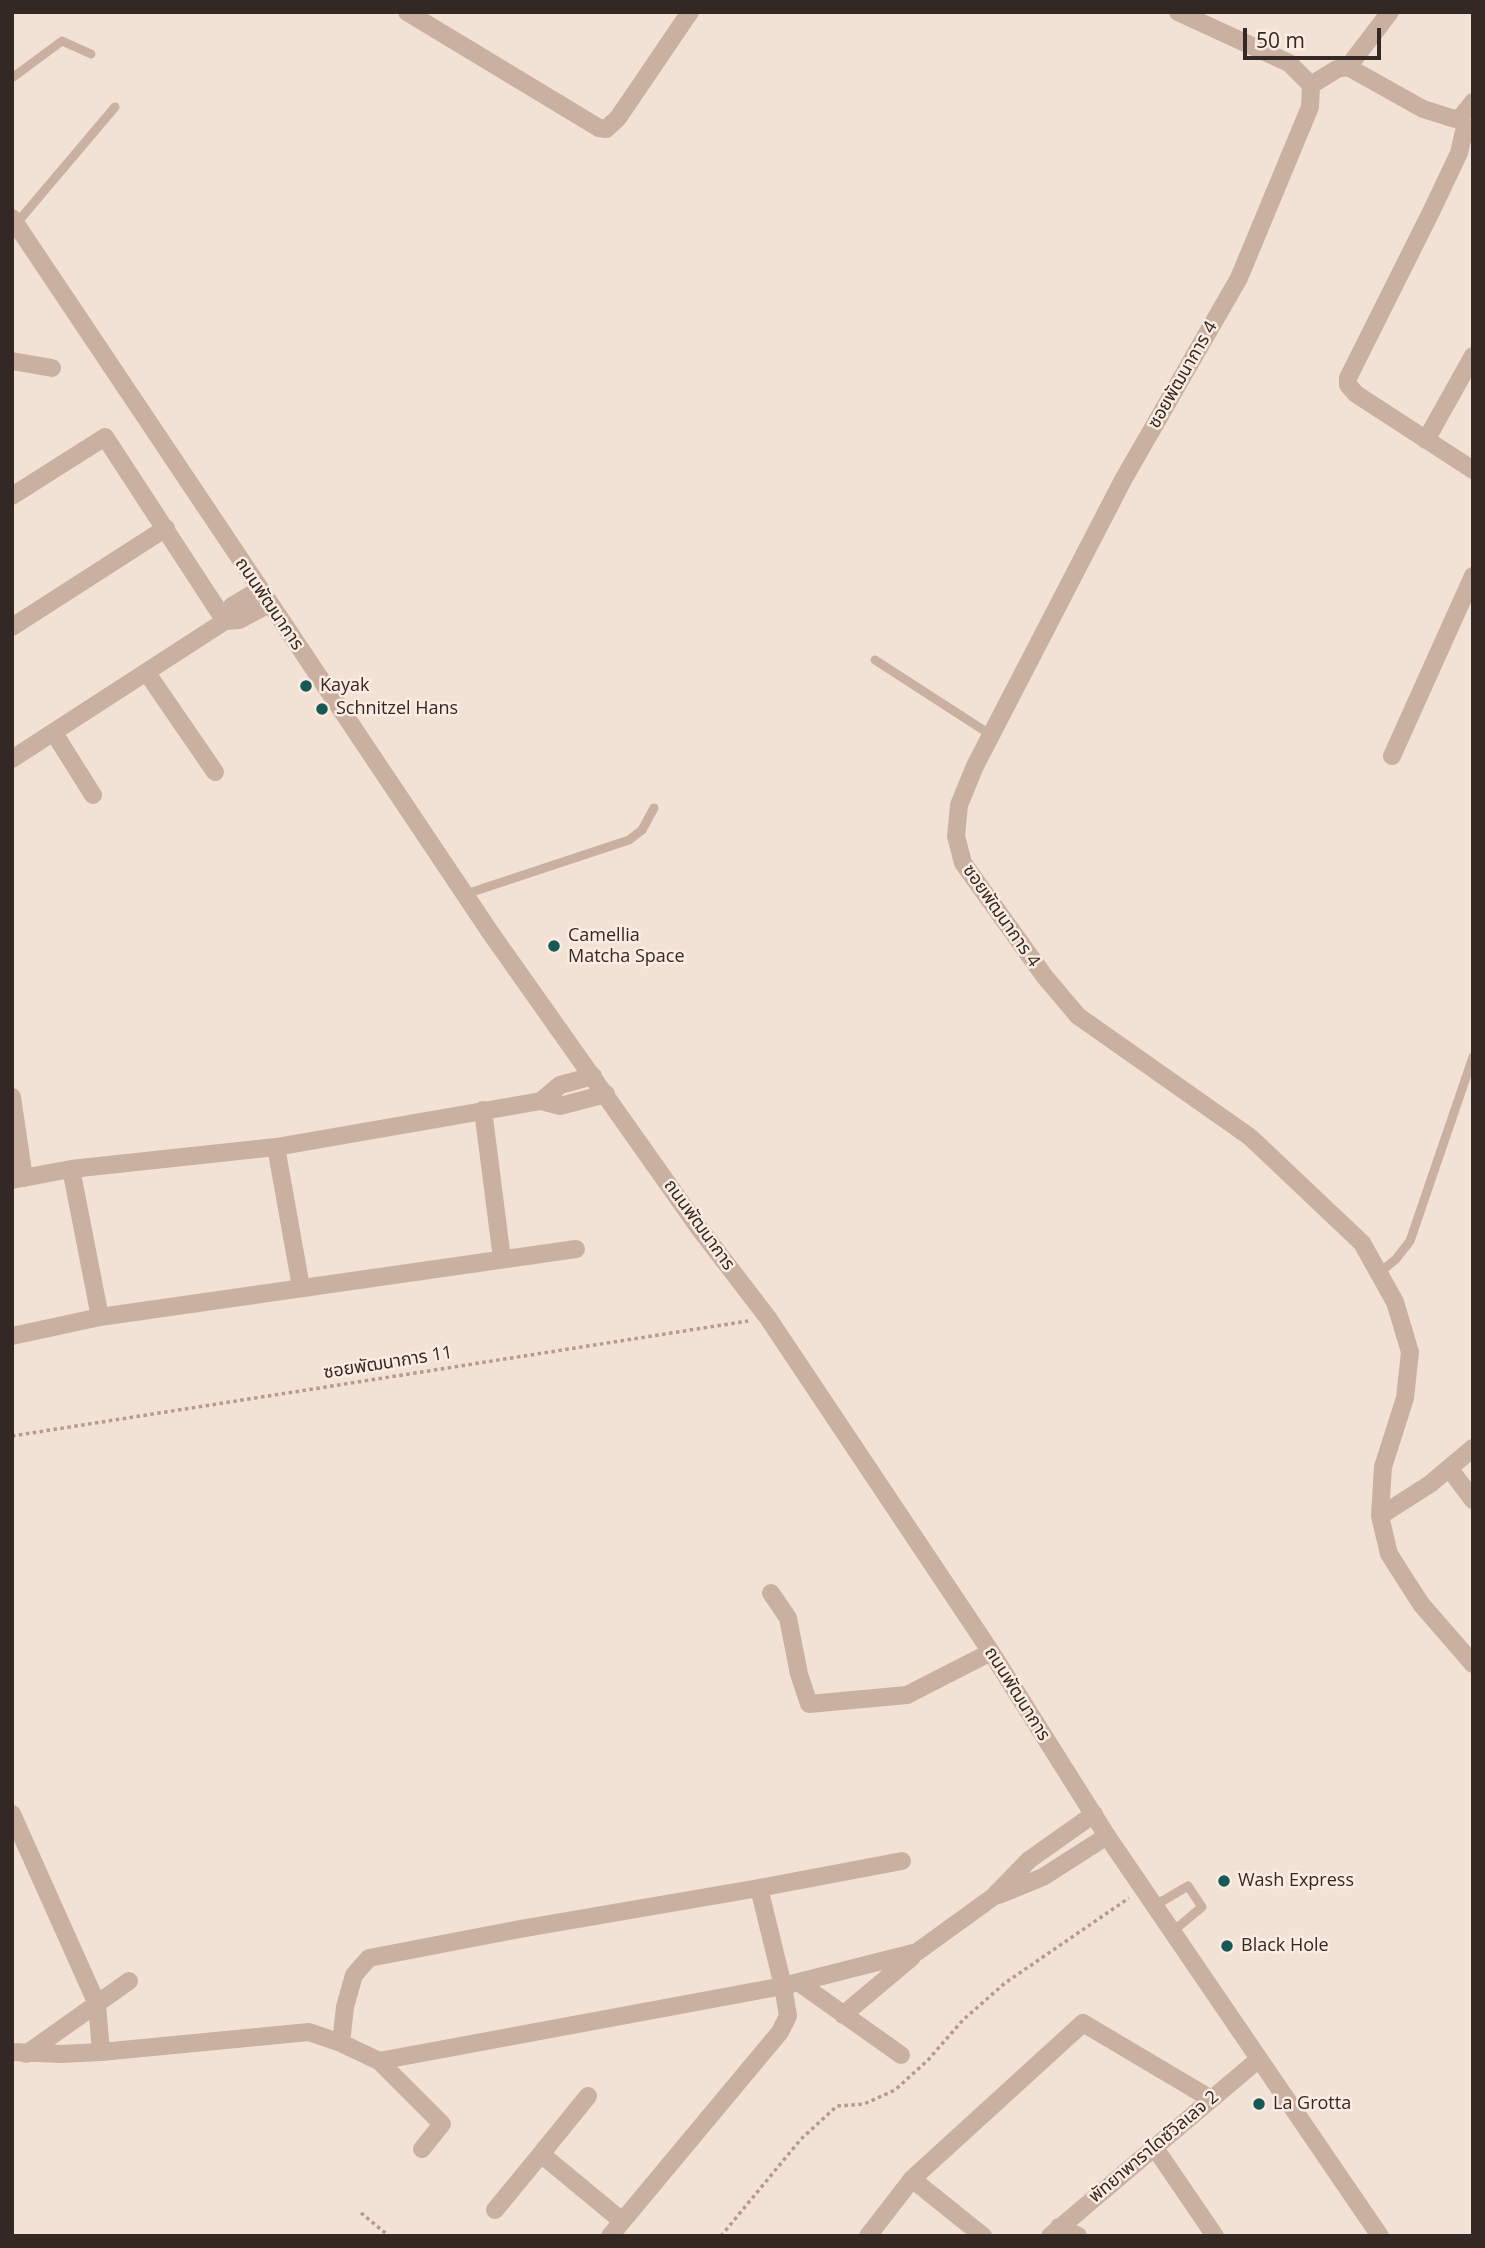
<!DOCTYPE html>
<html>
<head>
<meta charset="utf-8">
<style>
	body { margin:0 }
	#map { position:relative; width:1485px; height:2248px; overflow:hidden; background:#f2e2d5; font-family:"Open Sans",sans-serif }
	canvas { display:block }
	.frame { position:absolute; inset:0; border:14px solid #342824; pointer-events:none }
	.scale { position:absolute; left:1243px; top:28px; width:138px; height:32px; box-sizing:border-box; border:4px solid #342824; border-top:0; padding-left:9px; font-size:21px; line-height:24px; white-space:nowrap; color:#342824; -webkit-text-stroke:5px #faece1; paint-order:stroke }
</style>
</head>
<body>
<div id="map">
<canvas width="1485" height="2248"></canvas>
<div class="frame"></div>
<div class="scale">50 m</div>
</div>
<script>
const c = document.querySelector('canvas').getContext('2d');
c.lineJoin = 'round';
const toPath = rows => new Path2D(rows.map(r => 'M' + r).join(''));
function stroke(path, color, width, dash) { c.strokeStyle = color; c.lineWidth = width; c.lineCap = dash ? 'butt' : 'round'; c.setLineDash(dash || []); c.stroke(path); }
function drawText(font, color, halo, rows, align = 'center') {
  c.font = font + ' "Open Sans","Noto Sans Thai",sans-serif'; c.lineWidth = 5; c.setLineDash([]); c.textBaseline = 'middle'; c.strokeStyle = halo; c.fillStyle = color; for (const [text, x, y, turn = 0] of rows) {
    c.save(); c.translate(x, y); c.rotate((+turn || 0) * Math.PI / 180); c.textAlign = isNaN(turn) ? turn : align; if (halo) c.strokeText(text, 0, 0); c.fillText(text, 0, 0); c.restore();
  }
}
stroke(toPath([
	[12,1436,748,1321],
	[361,2213,389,2236],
	[721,2236,801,2139,837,2106,864,2104,895,2090,928,2060,963,2020,1005,1983,1129,1898]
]), '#b69a8b', 3.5, [3.5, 3.5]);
stroke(toPath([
	[12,78,62,41,91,54],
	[16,224,115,107],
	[875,660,991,735],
	[466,894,629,840,642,830,654,808],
	[1379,1273,1396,1259,1410,1241,1473,1057],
	[1154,1906,1188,1886,1202,1907,1172,1932]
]), '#cab0a1', 9);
stroke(toPath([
	[407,12,599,128,606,129,618,118,690,12],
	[1178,12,1289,63,1311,85,1310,107,1239,278,1123,480,975,766,959,805,956,836,963,863,1045,977,1078,1016,1250,1137,1362,1243,1395,1302,1410,1352,1405,1398,1383,1467,1380,1516,1389,1554,1421,1604,1473,1664],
	[1348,67,1390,12],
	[1311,85,1337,69,1348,67,1423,109,1455,119,1461,117,1473,102],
	[1465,127,1459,153,1431,212,1348,378,1348,385,1356,394,1473,470],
	[12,361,52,368],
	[1426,440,1473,356],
	[12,496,105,437,225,621,12,759],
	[259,590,232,606,225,621,239,620,269,604],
	[12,627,166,528],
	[147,673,215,772],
	[54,733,93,795],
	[1392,756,1473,576],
	[593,1076,560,1085,541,1101,560,1106,606,1094],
	[12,1097,24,1178],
	[483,1110,502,1259],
	[276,1147,301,1287],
	[71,1169,100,1317],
	[12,1180,71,1169,276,1147,541,1101],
	[12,1336,100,1317,576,1249],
	[1449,1468,1473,1500],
	[1380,1516,1430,1484,1473,1448],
	[771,1593,788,1618,799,1674,809,1704,907,1695,991,1652],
	[12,1814,97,2004,101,2052],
	[759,1888,902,1861],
	[999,1895,1043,1877,1107,1836],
	[798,1982,901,2055],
	[843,2015,912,1957],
	[341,2043,345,2007,354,1975,369,1958,520,1929,759,1888,783,1986,788,2016,780,2032,610,2236],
	[12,2052,61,2054,101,2052,309,2032,341,2043,379,2061,783,1986,917,1952,993,1897,1029,1860,1094,1814],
	[26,2054,129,1981],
	[379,2061,442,2124,422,2149],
	[1155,2148,1215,2236],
	[541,2154,588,2096],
	[912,2179,983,2236],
	[495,2210,541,2154,622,2221],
	[1059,2227,1078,2236],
	[868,2236,912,2179,1083,2023,1211,2099],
	[1050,2236,1259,2059]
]), '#cab0a1', 18);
stroke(toPath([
	[12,218,490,932,699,1228,768,1318,991,1652,1107,1836,1380,2236]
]), '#cab0a1', 18);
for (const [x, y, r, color] of [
	[306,686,7,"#185856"],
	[322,709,7,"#185856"],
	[554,946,7,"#185856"],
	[1224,1881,7,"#185856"],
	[1227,1946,7,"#185856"],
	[1259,2104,7,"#185856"]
]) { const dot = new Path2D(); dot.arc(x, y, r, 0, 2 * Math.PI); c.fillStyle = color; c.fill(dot); stroke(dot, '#faece1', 2.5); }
drawText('18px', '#342824', '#faece1', [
	["ซอยพัฒนาการ 4",1183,375,-60],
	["ถนนพัฒนาการ",269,604,56],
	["ซอยพัฒนาการ 4",1001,916,55],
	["ถนนพัฒนาการ",699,1225,54],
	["ซอยพัฒนาการ 11",388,1363,-9],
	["ถนนพัฒนาการ",1017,1694,58],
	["พัทยาพาราไดซ์วิลเลจ 2",1154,2147,-40]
]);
drawText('18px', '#342824', '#faece1', [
	["Kayak",320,686],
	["Schnitzel Hans",336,709],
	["Camellia",568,936],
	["Matcha Space",568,957],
	["Wash Express",1238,1881],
	["Black Hole",1241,1946],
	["La Grotta",1273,2104]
], 'left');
</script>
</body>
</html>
